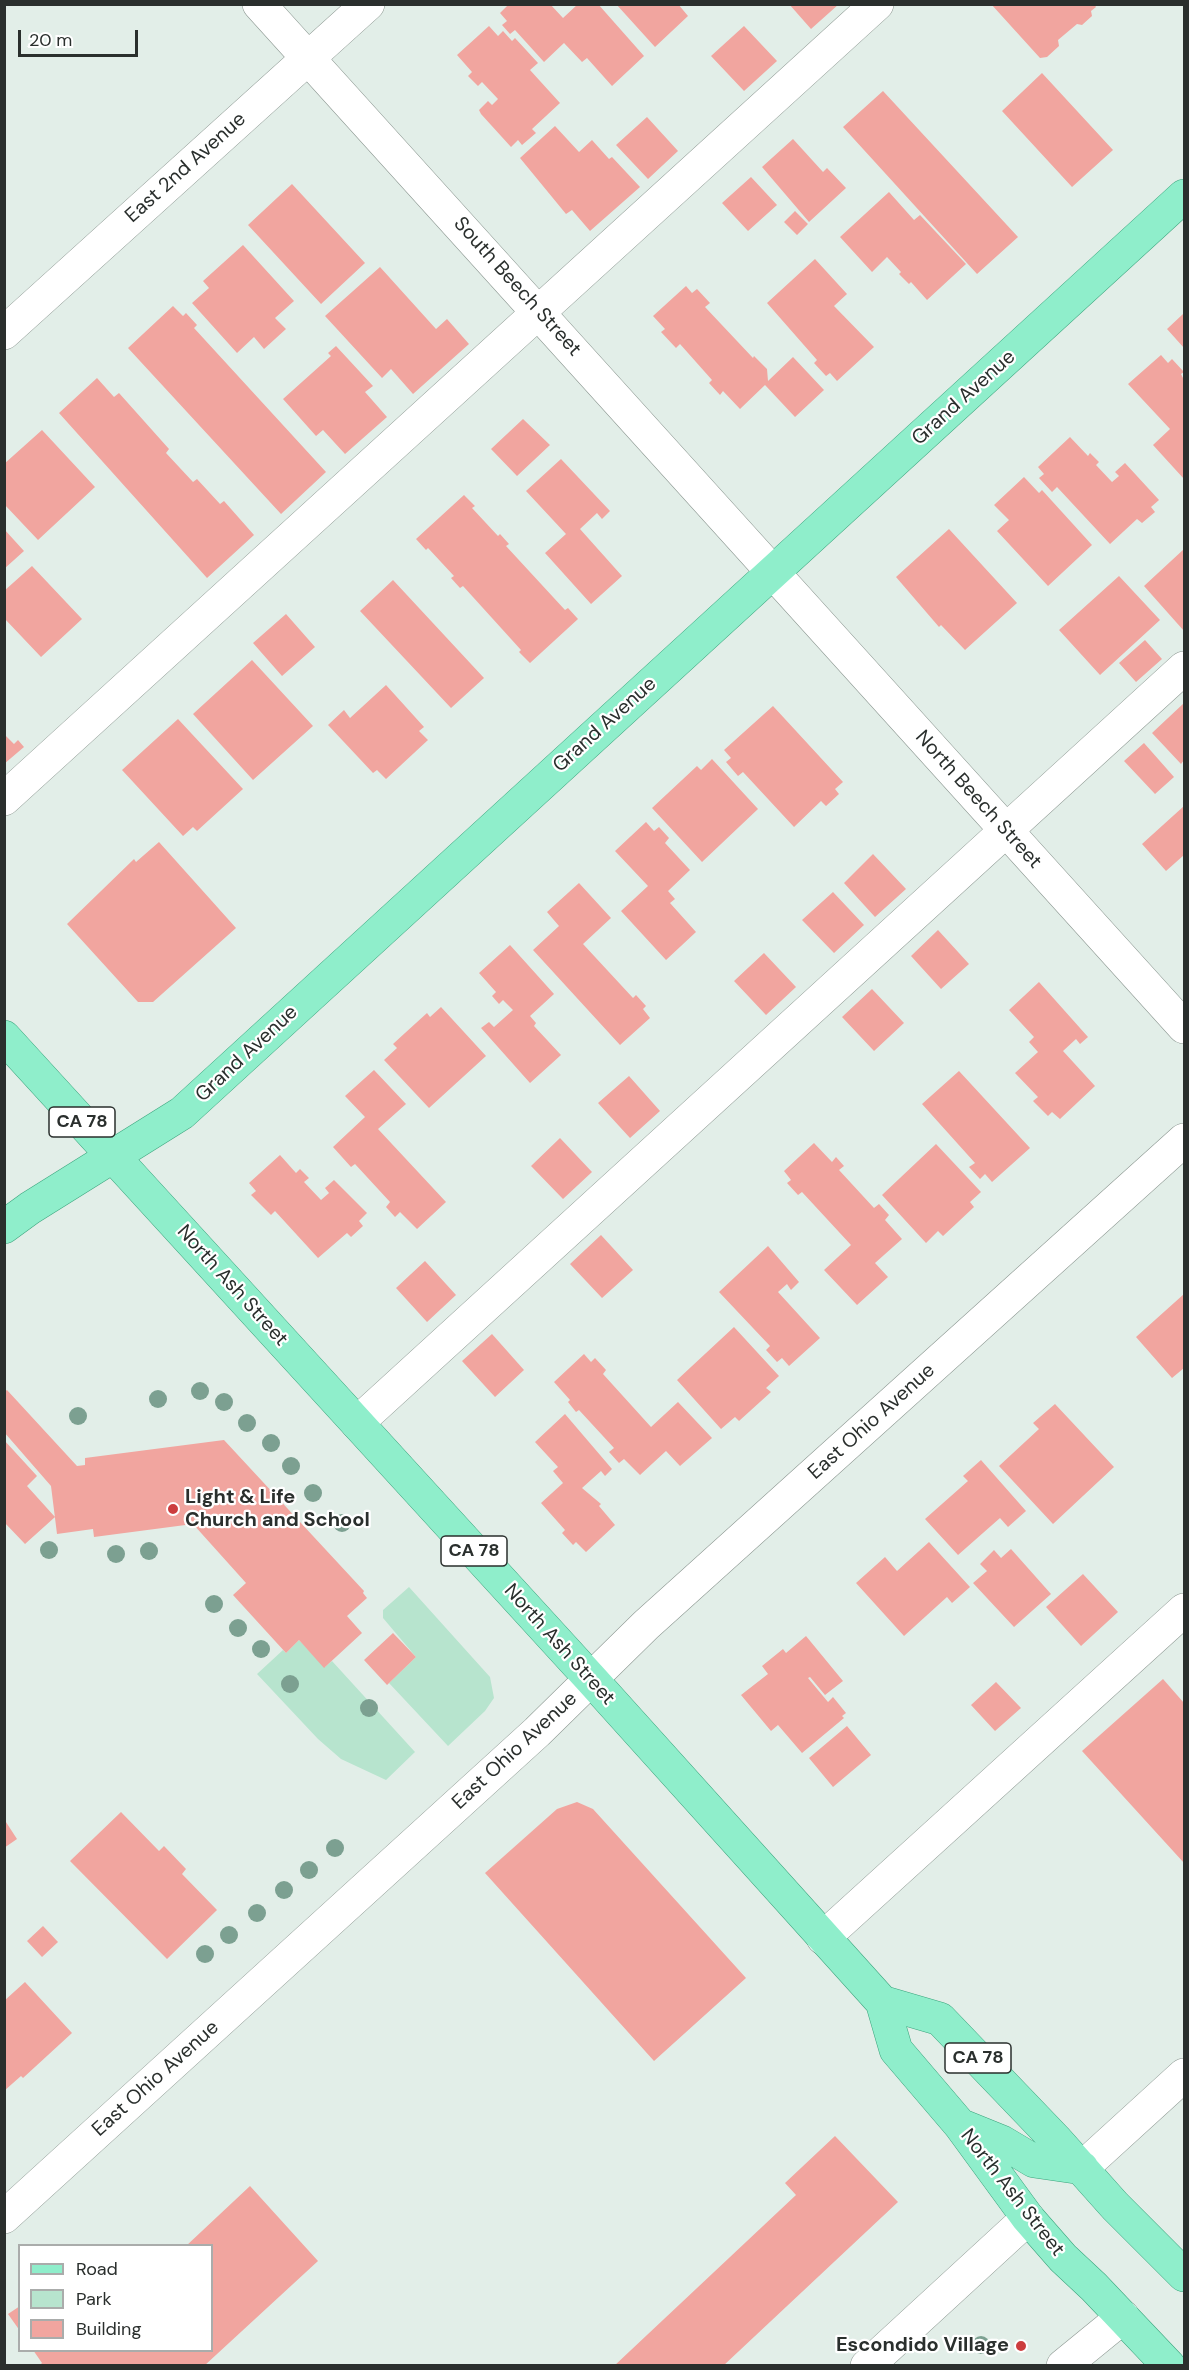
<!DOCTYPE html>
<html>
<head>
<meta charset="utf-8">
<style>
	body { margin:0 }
	#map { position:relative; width:1189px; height:2370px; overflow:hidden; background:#e2eee8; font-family:"DM Sans",sans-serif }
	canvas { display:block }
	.frame { position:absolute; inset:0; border:6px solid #2a2f2d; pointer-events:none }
	.legend { position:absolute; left:18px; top:2244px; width:195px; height:108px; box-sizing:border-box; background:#fff; border:2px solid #aaacab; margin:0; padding:8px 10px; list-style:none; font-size:18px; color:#2a2f2d }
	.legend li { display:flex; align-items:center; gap:12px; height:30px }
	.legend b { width:30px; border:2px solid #aaacab }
	.scale { position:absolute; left:18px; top:30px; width:120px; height:27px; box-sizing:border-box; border:3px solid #2a2f2d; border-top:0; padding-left:8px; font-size:18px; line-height:21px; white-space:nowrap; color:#2a2f2d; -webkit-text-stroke:4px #fff; paint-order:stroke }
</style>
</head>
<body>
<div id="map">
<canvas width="1189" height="2370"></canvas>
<div class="frame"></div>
<ul class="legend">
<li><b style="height:8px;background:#8feecb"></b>Road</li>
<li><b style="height:16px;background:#b7e4ce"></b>Park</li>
<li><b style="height:16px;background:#f1a59f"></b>Building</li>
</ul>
<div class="scale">20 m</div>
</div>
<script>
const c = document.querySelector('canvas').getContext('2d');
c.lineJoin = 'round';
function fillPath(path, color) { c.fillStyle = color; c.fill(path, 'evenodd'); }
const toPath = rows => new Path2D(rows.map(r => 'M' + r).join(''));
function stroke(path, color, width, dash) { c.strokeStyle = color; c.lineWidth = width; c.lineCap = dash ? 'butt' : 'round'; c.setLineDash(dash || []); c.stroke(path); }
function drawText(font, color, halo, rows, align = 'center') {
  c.font = font + ' "DM Sans",sans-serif'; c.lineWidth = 4.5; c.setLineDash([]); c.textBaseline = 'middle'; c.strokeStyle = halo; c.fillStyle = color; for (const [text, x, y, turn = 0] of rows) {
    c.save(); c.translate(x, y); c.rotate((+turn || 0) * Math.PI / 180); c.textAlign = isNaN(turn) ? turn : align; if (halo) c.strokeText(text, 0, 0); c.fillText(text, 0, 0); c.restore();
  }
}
fillPath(toPath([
	[409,1587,490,1677,494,1698,485,1711,448,1746,389,1683,416,1657,383,1618,383,1610],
	[299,1640,325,1667,332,1661,415,1752,386,1780,341,1759,318,1739,257,1674,283,1650,286,1653]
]), '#b7e4ce');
fillPath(toPath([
	[509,4,550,4,563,18,578,4,598,4,644,56,612,86,587,58,582,62,564,43,544,62,515,30,510,34,502,25,507,21,500,13],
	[616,4,678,4,688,16,655,47],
	[789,4,839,4,811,29],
	[991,4,1094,4,1096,7,1091,11,1092,16,1082,25,1077,24,1058,40,1059,46,1047,57,1040,58],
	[489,26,498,36,503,31,512,41,515,38,538,63,530,70,560,103,532,129,536,133,522,145,518,140,511,147,481,114,479,110,488,101,492,105,498,99,482,82,478,86,468,76,472,72,457,55],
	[744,26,777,61,744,91,711,56],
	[1042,73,1113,150,1072,187,1002,111],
	[883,91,1018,237,977,274,843,127],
	[647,117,678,151,648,179,616,145],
	[555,126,579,152,592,140,609,159,612,157,640,187,590,231,572,210,566,214,520,158],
	[793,139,823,172,827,168,846,188,809,222,762,167],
	[751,177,777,205,748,231,722,203],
	[292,184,365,263,321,304,248,225],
	[889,192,914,220,920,215,966,264,927,300,911,282,909,284,899,274,901,272,887,257,872,272,840,237],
	[795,211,808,224,797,235,784,222],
	[243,245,294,301,275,318,286,329,264,349,254,337,237,353,192,303,209,288,203,281],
	[815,259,847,294,834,306,874,347,837,381,830,373,826,376,814,363,817,360,767,303],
	[380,267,436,329,447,319,469,344,413,394,391,369,382,378,325,316],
	[686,286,692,293,697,289,710,303,705,307,753,358,754,356,767,369,768,381,793,357,824,390,795,417,765,385,740,409,723,391,720,395,709,383,712,380,680,344,676,348,661,332,665,329,653,316],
	[173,306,183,316,186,313,197,325,194,328,326,472,281,514,128,348],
	[1183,314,1184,316,1184,348,1167,329],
	[336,346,373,386,365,392,387,417,345,454,323,430,316,436,283,399,331,356,328,353],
	[1161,355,1168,363,1172,359,1184,372,1181,374,1184,380,1184,479,1153,445,1170,429,1128,384],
	[97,378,114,397,119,393,169,449,166,453,193,482,197,479,220,504,224,501,254,535,207,578,59,413],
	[523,419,550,445,517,476,491,449],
	[42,430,95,487,38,540,4,504,4,464],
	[1070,437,1088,456,1090,453,1099,462,1096,465,1112,482,1119,476,1115,472,1125,463,1159,500,1151,507,1155,512,1142,523,1137,519,1110,544,1057,487,1052,492,1039,478,1044,474,1038,467],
	[561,459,610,511,602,519,597,513,580,529,622,576,591,604,545,553,566,534,526,491],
	[1024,477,1039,493,1042,490,1092,545,1048,586,997,531,1009,520,994,505],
	[464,495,475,506,472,508,498,536,500,534,509,544,506,546,565,610,568,608,578,619,530,663,519,652,521,650,463,586,460,588,451,578,454,576,428,548,426,550,416,539],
	[4,529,24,551,4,569],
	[949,529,1017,603,965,650,941,625,939,627,896,577],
	[1184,549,1184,631,1144,586],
	[32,566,82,619,41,657,4,618,4,591],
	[1119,576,1160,620,1100,675,1059,630],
	[393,580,484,678,451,708,360,611],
	[286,614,315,647,282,676,253,643],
	[1145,640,1162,659,1136,682,1119,663],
	[252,660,313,726,253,780,193,714],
	[386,685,424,727,419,731,428,740,386,779,377,770,373,773,328,725,344,710,350,718],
	[1184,703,1184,760,1181,764,1152,733],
	[773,706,843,782,835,789,839,794,826,806,821,801,794,827,743,772,738,776,726,762,731,758,724,750],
	[178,719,243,789,197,831,193,827,183,836,122,770],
	[4,734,14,744,18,740,24,747,4,764],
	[1144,743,1174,777,1155,794,1124,761],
	[712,759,758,809,702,862,652,808,697,766,701,770],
	[1184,806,1184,855,1166,871,1142,844],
	[646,822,654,831,659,827,669,838,665,843,690,870,668,891,675,899,670,903,696,932,666,960,621,911,648,886,615,851],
	[159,842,236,928,153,1002,138,1002,67,924,134,859,136,862],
	[873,854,906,889,875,917,844,883],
	[579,883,611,918,583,944,633,998,636,995,646,1006,643,1009,650,1018,620,1045,533,950,559,926,547,912],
	[833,892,864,925,834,953,802,920],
	[938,930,969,964,941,989,911,956],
	[510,945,554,994,530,1016,536,1023,534,1026,561,1055,530,1083,481,1028,489,1022,494,1027,513,1010,503,1000,499,1004,492,996,496,992,479,973],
	[764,953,796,987,766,1015,734,981],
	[1039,982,1088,1037,1080,1044,1076,1039,1063,1051,1095,1086,1060,1119,1052,1112,1048,1116,1033,1101,1038,1097,1015,1073,1038,1052,1029,1042,1034,1037,1009,1010],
	[872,989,904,1023,874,1051,842,1017],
	[441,1007,486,1056,429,1108,384,1060,397,1048,393,1044,405,1033,427,1013,430,1017],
	[374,1070,406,1104,378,1129,446,1202,417,1229,400,1212,395,1217,386,1207,390,1202,355,1164,351,1167,333,1147,365,1117,345,1096],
	[959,1071,1030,1148,992,1182,985,1174,980,1179,969,1167,975,1163,922,1104],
	[629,1076,660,1111,630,1138,598,1103],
	[560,1138,592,1172,563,1199,531,1166],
	[814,1143,832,1162,836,1157,844,1166,839,1170,874,1208,879,1204,889,1215,885,1220,902,1239,875,1263,888,1277,857,1305,824,1270,851,1245,802,1192,798,1195,787,1183,791,1180,784,1171],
	[936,1144,981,1192,970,1202,974,1207,957,1223,943,1236,938,1231,926,1243,882,1195],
	[280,1155,296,1173,300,1169,309,1178,304,1182,321,1200,329,1193,325,1188,334,1180,367,1213,359,1221,363,1226,351,1237,347,1233,318,1258,275,1211,271,1215,251,1195,256,1191,249,1183],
	[601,1235,633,1270,602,1298,570,1264],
	[768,1246,799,1282,791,1290,787,1284,778,1292,820,1338,789,1366,782,1358,777,1362,766,1350,770,1346,719,1292],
	[425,1261,456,1295,427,1322,396,1288],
	[1184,1294,1184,1368,1172,1378,1136,1337],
	[734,1327,779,1376,766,1388,771,1392,739,1421,735,1417,721,1429,677,1380],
	[492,1334,524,1370,495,1397,462,1361],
	[584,1354,591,1362,595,1358,606,1370,603,1374,651,1427,678,1402,712,1438,680,1466,666,1451,640,1475,624,1459,619,1463,609,1452,614,1448,579,1410,576,1412,568,1402,570,1400,554,1382],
	[7,1390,77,1466,85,1465,85,1458,224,1440,364,1591,363,1593,367,1598,347,1616,362,1633,324,1668,299,1640,286,1653,233,1595,246,1583,193,1524,94,1537,93,1529,57,1534,51,1486,4,1432,4,1392],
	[1055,1404,1114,1467,1053,1524,999,1466,1039,1429,1033,1423],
	[565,1414,612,1469,605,1476,601,1471,582,1488,601,1504,599,1506,615,1525,586,1552,576,1542,573,1545,562,1533,565,1530,541,1503,563,1483,553,1471,558,1467,535,1442],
	[4,1440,37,1476,27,1486,55,1517,25,1544,4,1522],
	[981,1460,1026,1511,1008,1527,1000,1518,958,1555,925,1519,968,1481,963,1476],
	[929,1542,970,1587,952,1603,947,1597,904,1636,856,1583,885,1557,897,1571],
	[1011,1549,1051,1594,1014,1627,973,1583,987,1571,980,1564,994,1550,1001,1558],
	[1083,1574,1118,1612,1081,1646,1046,1607],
	[393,1633,416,1657,387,1685,364,1660],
	[806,1636,843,1681,825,1695,810,1677,808,1678,828,1702,833,1697,846,1713,842,1716,844,1718,802,1753,778,1725,771,1731,741,1695,768,1674,762,1666,783,1649,786,1653],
	[1163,1679,1184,1703,1184,1863,1082,1751],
	[996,1682,1021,1708,995,1731,971,1705],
	[847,1726,871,1755,833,1787,809,1758],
	[577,1802,593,1809,746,1978,654,2061,485,1873,557,1809],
	[121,1812,159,1851,164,1846,186,1869,182,1874,217,1910,167,1959,70,1861],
	[4,1819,17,1839,4,1848],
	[43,1926,58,1942,42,1957,27,1941],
	[25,1982,72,2033,23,2078,21,2076,4,2091,4,2001],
	[835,2136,898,2202,723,2366,614,2366,796,2195,785,2183],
	[250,2186,318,2261,204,2366,39,2366,42,2363,33,2350,212,2350,212,2246,186,2246],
	[20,2306,20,2331,8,2314]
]), '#f1a59f');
const minor = toPath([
	[259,4,1184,1027],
	[4,333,368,4],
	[4,799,877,4],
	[357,1423,1184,668],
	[823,1938,1184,1610],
	[1082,2168,1184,2075],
	[4,2217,537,1732,646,1625,1184,1140],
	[867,2366,1028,2218],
	[1063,2366,1123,2317]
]);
const major = toPath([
	[4,1037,591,1679,882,2002,896,2050,960,2125,1028,2218,1063,2258,1094,2287,1169,2366],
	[4,1227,30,1208,182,1113,1184,196],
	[882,2002,940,2019,1057,2141,1115,2206,1184,2275],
	[960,2125,1002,2142,1034,2161,1082,2168]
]);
stroke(minor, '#8c9791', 34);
stroke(major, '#3ca47d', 34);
stroke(minor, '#fff', 33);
stroke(major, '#8feecb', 33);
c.fillStyle = '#7ca091';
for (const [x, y] of [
	[200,1391],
	[158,1399],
	[224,1402],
	[78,1416],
	[247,1423],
	[271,1443],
	[291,1466],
	[313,1493],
	[342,1523],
	[49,1550],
	[149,1551],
	[116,1554],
	[214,1604],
	[238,1628],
	[261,1649],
	[290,1684],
	[369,1708],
	[335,1848],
	[309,1870],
	[284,1890],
	[257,1913],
	[229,1935],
	[205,1954],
	[981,2345]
]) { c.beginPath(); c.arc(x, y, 9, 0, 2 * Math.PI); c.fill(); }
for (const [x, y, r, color] of [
	[173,1509,6,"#cc3d3e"],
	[1021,2346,6,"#cc3d3e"]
]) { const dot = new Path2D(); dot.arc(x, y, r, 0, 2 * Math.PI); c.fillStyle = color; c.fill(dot); stroke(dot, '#fff', 2); }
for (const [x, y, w] of [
	[82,1122,66],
	[474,1551,66],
	[978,2058,66]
]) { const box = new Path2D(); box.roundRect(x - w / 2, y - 15, w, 30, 4.5); c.fillStyle = '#fff'; c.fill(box); stroke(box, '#2a2f2d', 1.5); }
drawText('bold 18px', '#2a2f2d', null, [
	["CA 78",82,1122],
	["CA 78",474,1551],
	["CA 78",978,2058]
]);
drawText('20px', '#2a2f2d', '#fff', [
	["East 2nd Avenue",186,168,-42],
	["South Beech Street",517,287,48],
	["Grand Avenue",964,398,-42],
	["Grand Avenue",605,725,-42],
	["North Beech Street",978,800,48],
	["Grand Avenue",247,1054,-43],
	["North Ash Street",232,1286,48],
	["East Ohio Avenue",872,1422,-42],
	["North Ash Street",559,1645,48],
	["East Ohio Avenue",515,1751,-43],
	["East Ohio Avenue",156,2079,-42],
	["North Ash Street",1012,2193,52]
]);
drawText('bold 20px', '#2a2f2d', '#fff', [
	["Light & Life",185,1498],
	["Church and School",185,1521],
	["Escondido Village",1009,2346,"right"]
], 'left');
</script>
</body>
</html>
